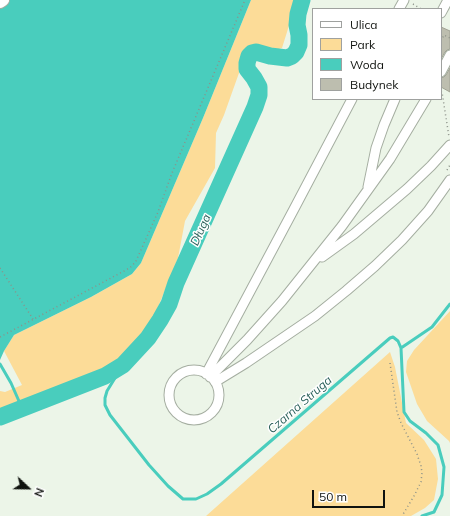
<!DOCTYPE html>
<html>
<head>
<meta charset="utf-8">
<style>
	body { margin:0 }
	#map { position:relative; width:450px; height:516px; overflow:hidden; background:#ecf5e8; font-family:Mulish,sans-serif }
	canvas { display:block }
	.legend { position:absolute; left:312px; top:8px; width:130px; height:92px; box-sizing:border-box; background:#fff; border:1px solid #9fa19f; margin:0; padding:5px 7px; list-style:none; font-size:12px; color:#10130f }
	.legend li { display:flex; align-items:center; gap:8px; height:20px }
	.legend b { width:20px; border:1px solid #9fa19f }
	.north { position:absolute; left:8px; top:468px; width:40px; height:40px; -webkit-text-stroke:3px #fff; paint-order:stroke; rotate:112deg; font-size:11px; font-weight:700; line-height:16px; text-align:center; color:#10130f }
	.north::after { content:''; display:block; margin:auto; width:14px; height:18px; background:#10130f; clip-path:polygon(50% 0,100% 100%,50% 72%,0 100%) }
	.scale { position:absolute; left:312px; top:490px; width:73px; height:18px; box-sizing:border-box; border:2px solid #10130f; border-top:0; padding-left:5px; font-size:12px; line-height:14px; white-space:nowrap; color:#10130f; -webkit-text-stroke:3px #fff; paint-order:stroke }
</style>
</head>
<body>
<div id="map">
<canvas width="450" height="516"></canvas>
<ul class="legend">
<li><b style="height:5px;background:#fff"></b>Ulica</li>
<li><b style="height:11px;background:#fcdc98"></b>Park</li>
<li><b style="height:11px;background:#49cdbd"></b>Woda</li>
<li><b style="height:11px;background:#bdbeaf"></b>Budynek</li>
</ul>
<div class="north">N</div>
<div class="scale">50 m</div>
</div>
<script>
const c = document.querySelector('canvas').getContext('2d');
c.lineJoin = 'round';
function fillPath(path, color) { c.fillStyle = color; c.fill(path, 'evenodd'); }
const toPath = rows => new Path2D(rows.map(r => 'M' + r).join(''));
function stroke(path, color, width, dash) { c.strokeStyle = color; c.lineWidth = width; c.lineCap = dash ? 'butt' : 'round'; c.setLineDash(dash || []); c.stroke(path); }
function drawText(font, color, halo, rows, align = 'center') {
  c.font = font + ' Mulish,sans-serif'; c.lineWidth = 3; c.setLineDash([]); c.textBaseline = 'middle'; c.strokeStyle = halo; c.fillStyle = color; for (const [text, x, y, turn = 0] of rows) {
    c.save(); c.translate(x, y); c.rotate((+turn || 0) * Math.PI / 180); c.textAlign = isNaN(turn) ? turn : align; if (halo) c.strokeText(text, 0, 0); c.fillText(text, 0, 0); c.restore();
  }
}
fillPath(toPath([
	[251,0,297,0,282,48,272,51,260,45,249,45,224,115,216,133,215,168,185,221,178,258,152,322,123,356,100,372,0,412,0,391,5,392,22,385,4,351,14,335,91,297,132,274,141,263,203,118],
	[450,311,450,443,449,441,427,421,417,404,406,372,407,361,414,350],
	[390,352,395,367,406,423,424,440,436,459,438,479,434,500,425,508,411,516,206,516]
]), '#fcdc98');
fillPath(toPath([
	[0,0,251,0,203,118,141,263,132,274,91,297,14,335,4,351,0,360]
]), '#49cdbd');
stroke(toPath([
	[401,348,432,327,450,304],
	[0,364,11,383,22,408],
	[123,365,107,391,105,398,105,405,110,415,149,465,168,486,183,499,196,499,207,494,221,484,390,338,393,337,398,341,401,348,404,412,410,421,426,433,438,445,444,467,442,495,434,512,422,516]
]), '#49cdbd', 3);
stroke(toPath([
	[0,417,105,376,123,365,148,338,160,320,169,304,176,283,255,107,259,95,259,87,254,78,247,69,247,63,249,56,252,53,256,52,270,56,287,58,292,56,296,52,299,45,299,35,297,25,298,14,302,0]
]), '#49cdbd', 17);
const building = toPath([
	[441,27,450,31,450,49,447,50,445,52,441,59,441,27],
	[450,68,450,92,441,87,441,78,444,77,446,75,450,68]
]);
fillPath(building, '#bdbeaf');
stroke(building, '#a1a294', 1);
const pedestrian = toPath([
	[399,9,404,0],
	[441,13,448,0],
	[441,72,450,55],
	[368,187,376,148,384,125,395,99],
	[322,257,354,234,407,189,431,166,450,145],
	'169 395a25 25 0 1 1 50 0a25 25 0 1 1-50 0Z',
	[206,374,294,209,352,99],
	[210,377,247,340,282,301,342,226,390,159,426,99],
	[215,382,246,363,315,316,346,291,375,266,402,240,428,211,450,180]
]);
const minor = toPath([
	[0,2,3,0]
]);
stroke(pedestrian, '#a5aea1', 11);
stroke(minor, '#a5aea1', 14);
stroke(toPath([
	[413,4,421,9],
	[441,41,444,35,450,38],
	[441,91,442,92,449,137],
	[447,170,450,165],
	[0,268,33,319],
	[0,337,126,270,132,266,136,261,158,212,172,173,245,0],
	[390,363,397,412,401,423,417,454,421,466,422,473,421,482,414,496,402,516]
]), '#8c9289', 1.5, [1, 3]);
stroke(pedestrian, '#fff', 9);
stroke(minor, '#fff', 12);
drawText('italic 12px', '#2b615a', '#fff', [
	["Długa",201,230,-66],
	["Czarna Struga",300,405,-41]
]);
</script>
</body>
</html>
